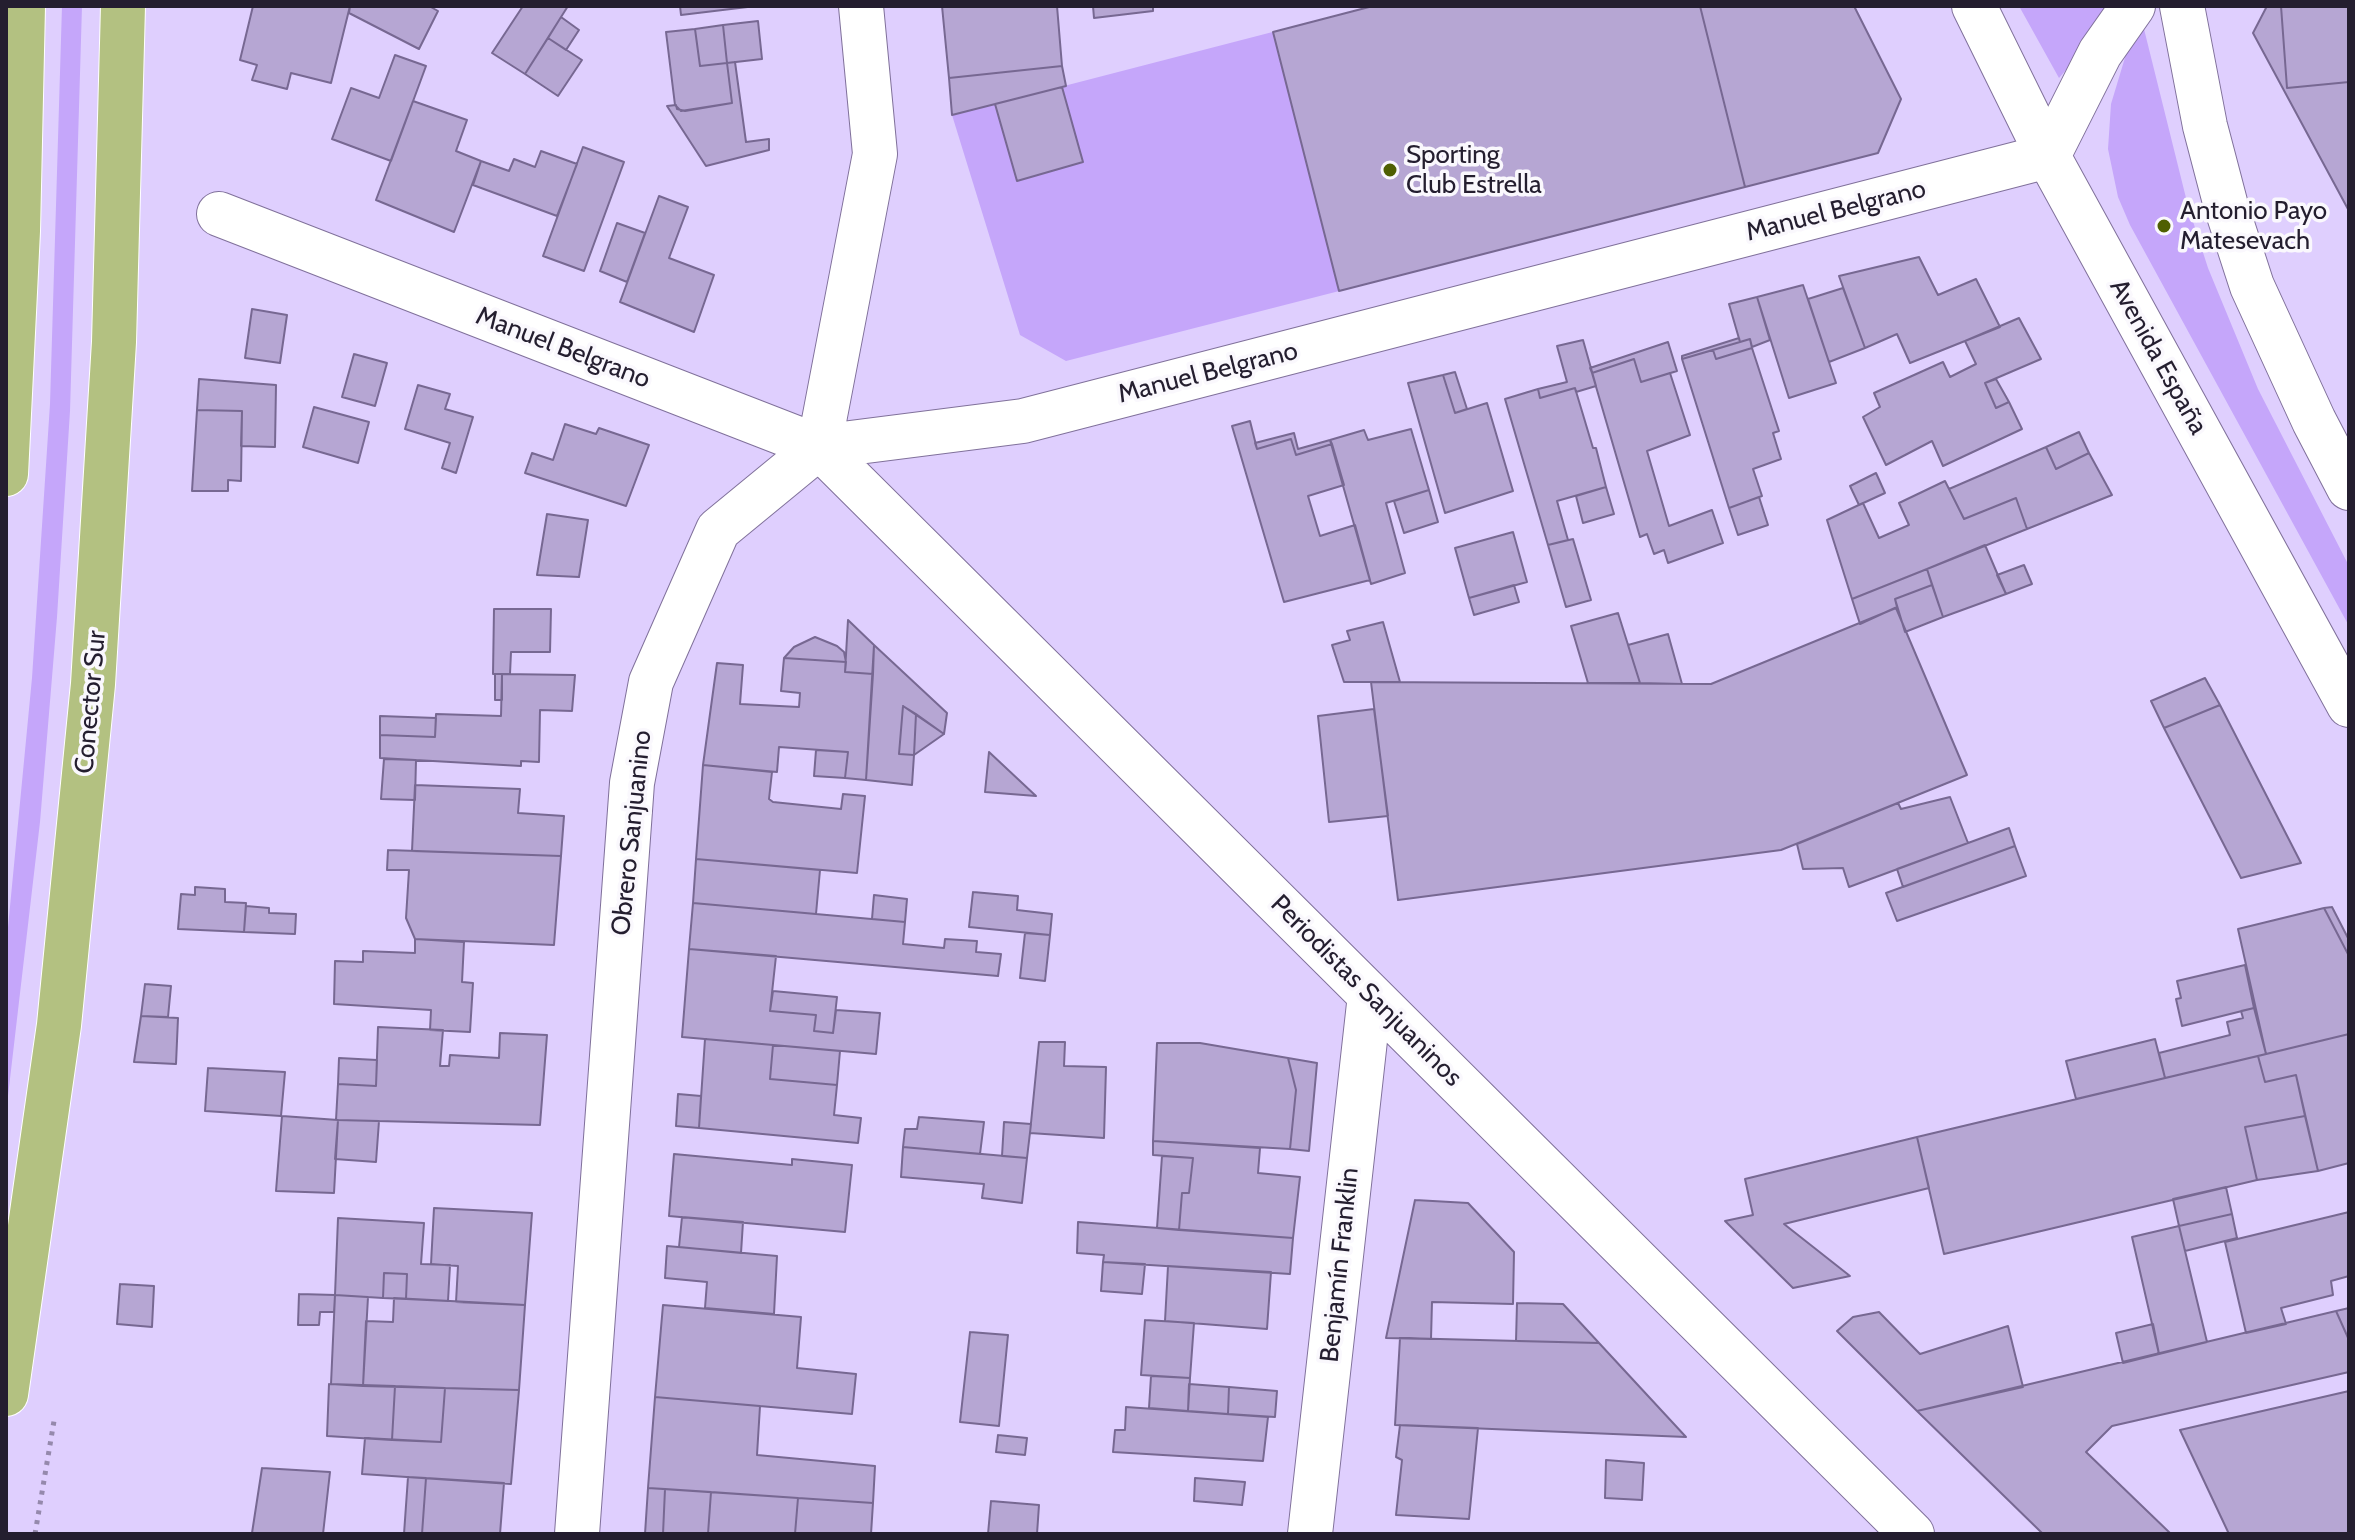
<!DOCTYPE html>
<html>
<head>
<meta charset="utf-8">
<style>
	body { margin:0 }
	#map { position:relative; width:2355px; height:1540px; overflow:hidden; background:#dfcffe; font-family:Cabin,sans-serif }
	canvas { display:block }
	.frame { position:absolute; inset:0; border:8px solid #241e2f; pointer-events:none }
</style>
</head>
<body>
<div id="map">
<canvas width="2355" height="1540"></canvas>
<div class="frame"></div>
</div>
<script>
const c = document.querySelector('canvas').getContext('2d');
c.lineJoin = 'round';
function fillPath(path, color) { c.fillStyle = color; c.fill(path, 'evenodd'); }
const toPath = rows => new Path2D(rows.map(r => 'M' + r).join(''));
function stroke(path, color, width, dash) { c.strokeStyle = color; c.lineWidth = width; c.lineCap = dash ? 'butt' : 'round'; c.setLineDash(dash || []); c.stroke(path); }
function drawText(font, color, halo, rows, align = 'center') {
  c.font = font + ' Cabin,sans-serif'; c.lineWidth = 7; c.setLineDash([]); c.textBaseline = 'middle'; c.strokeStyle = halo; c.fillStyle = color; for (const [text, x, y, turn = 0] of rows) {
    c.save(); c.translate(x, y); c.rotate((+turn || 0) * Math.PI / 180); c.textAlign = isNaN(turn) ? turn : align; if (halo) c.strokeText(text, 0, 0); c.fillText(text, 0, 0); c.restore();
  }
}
fillPath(toPath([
	[62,6,82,6,70,411,57,617,40,822,6,1113,6,948,32,678,50,404],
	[1373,6,1854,6,1901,99,1878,153,1066,361,1020,335,952,115],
	[2019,6,2105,6,2078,56,2059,78],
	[2143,25,2188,206,2208,268,2258,389,2349,566,2349,626,2130,225,2118,197,2108,149,2111,104,2127,51]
]), '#c5a6fa');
const building = toPath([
	[253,6,350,6,331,83,291,73,287,89,252,80,257,65,240,60,253,6],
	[350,6,429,6,438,11,419,49,349,13,350,6],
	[523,6,568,6,525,74,492,53,523,6],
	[680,6,756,6,681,15,680,6],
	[942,6,1057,6,1062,66,949,78,942,6],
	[1093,6,1153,6,1153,11,1094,18,1093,6],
	[1373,6,1700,6,1745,187,1339,291,1273,32,1373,6],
	[1700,6,1854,6,1901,99,1878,153,1745,187,1700,6],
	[2267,6,2281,6,2287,88,2349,82,2349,211,2253,33,2267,6],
	[2281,6,2349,6,2349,82,2287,88,2281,6],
	[561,17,579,30,566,50,548,38,561,17],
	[758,21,762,59,727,63,723,25,758,21],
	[723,25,727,63,700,66,695,29,723,25],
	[695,29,700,66,727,63,732,103,681,111,675,105,666,32,695,29],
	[548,38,582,60,558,96,525,74,548,38],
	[395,55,426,66,391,161,332,139,351,88,379,98,395,55],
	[735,62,746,142,769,139,769,150,706,166,667,106,676,105,677,109,685,111,732,103,727,63,735,62],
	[1062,66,1066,86,952,115,949,78,1062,66],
	[1062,87,1083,162,1017,181,995,104,1062,87],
	[413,101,467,120,456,151,481,161,454,232,376,200,413,101],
	[583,147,624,162,584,271,543,256,583,147],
	[541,151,577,164,557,216,473,185,481,161,509,171,514,159,535,167,541,151],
	[659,196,688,207,669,258,714,275,694,332,620,302,659,196],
	[617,223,645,233,627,282,600,271,617,223],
	[1919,257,1938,295,1976,279,2000,327,1910,363,1897,334,1865,348,1839,276,1919,257],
	[1803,285,1836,383,1789,398,1757,297,1803,285],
	[1843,288,1865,348,1829,362,1808,299,1843,288],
	[1757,297,1770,340,1752,347,1750,339,1740,342,1729,304,1757,297],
	[252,309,287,315,280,363,245,358,252,309],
	[2019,318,2041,359,1985,383,1996,408,2009,402,2022,429,1943,466,1932,441,1886,465,1863,417,1880,407,1874,393,1943,362,1950,377,1976,364,1965,341,2019,318],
	[1739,338,1740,342,1682,359,1682,356,1739,338],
	[1750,339,1752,348,1716,359,1713,350,1750,339],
	[1583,340,1596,386,1576,392,1575,388,1540,398,1538,389,1567,382,1557,346,1583,340],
	[1668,342,1677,371,1641,382,1634,359,1592,373,1590,368,1668,342],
	[1752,348,1779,431,1773,433,1781,459,1753,469,1762,496,1729,508,1682,359,1713,350,1716,359,1752,348],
	[354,354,387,363,375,406,342,397,354,354],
	[1634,359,1641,382,1670,373,1690,435,1647,451,1669,526,1712,510,1723,543,1668,563,1664,550,1654,554,1647,534,1640,537,1592,373,1634,359],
	[1455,372,1467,409,1455,413,1443,375,1455,372],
	[1443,375,1455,413,1487,403,1513,491,1445,513,1408,383,1443,375],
	[199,379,276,385,275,447,241,446,242,411,197,410,199,379],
	[1996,379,2009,402,1996,408,1985,383,1996,379],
	[418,385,450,394,445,409,473,417,456,473,442,468,450,443,405,429,418,385],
	[1575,388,1593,448,1596,448,1606,487,1557,501,1568,540,1548,545,1505,399,1538,389,1540,398,1575,388],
	[314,407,369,422,358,463,303,447,314,407],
	[197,410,242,411,241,481,228,480,228,491,192,491,197,410],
	[1250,421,1257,449,1291,439,1296,455,1332,444,1344,485,1308,496,1320,536,1355,525,1370,580,1284,602,1232,426,1250,421],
	[565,424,596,434,599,428,649,445,626,506,525,473,532,453,553,460,565,424],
	[1411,429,1429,490,1386,503,1405,573,1371,584,1330,440,1364,430,1368,440,1411,429],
	[2079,432,2089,453,2056,469,2046,447,2079,432],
	[1294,433,1298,449,1330,440,1332,444,1296,455,1291,439,1257,449,1255,443,1294,433],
	[2046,447,2056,469,2089,453,2112,495,2027,529,2016,498,1964,519,1949,489,2046,447],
	[1876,473,1885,493,1859,505,1850,486,1876,473],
	[1945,481,1964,519,2016,498,2027,529,1852,599,1827,520,1863,503,1879,538,1909,525,1899,503,1945,481],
	[1606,487,1614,514,1583,523,1576,496,1606,487],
	[1429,490,1438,522,1404,533,1394,501,1429,490],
	[1759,497,1768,525,1738,535,1729,508,1759,497],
	[547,514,588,520,579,577,537,575,547,514],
	[1513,532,1527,582,1469,598,1455,548,1513,532],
	[1573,539,1591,600,1566,607,1548,545,1573,539],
	[1985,545,2006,594,1943,617,1927,569,1985,545],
	[2024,565,2032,584,2006,594,1997,575,2024,565],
	[1927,569,1932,585,1895,599,1897,607,1860,624,1852,599,1927,569],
	[1514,585,1519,602,1474,615,1469,598,1514,585],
	[1932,585,1943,617,1905,632,1895,599,1932,585],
	[1896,608,1967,775,1781,850,1398,900,1371,682,1711,684,1896,608],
	[494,609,551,609,550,652,511,652,510,674,493,674,494,609],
	[1618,613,1640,683,1588,683,1571,626,1618,613],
	[848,620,874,645,873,674,845,672,848,620],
	[1383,622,1400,682,1344,682,1332,645,1350,640,1347,631,1383,622],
	[1668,634,1682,684,1640,683,1628,645,1668,634],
	[815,637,837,646,844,652,846,662,784,658,794,647,815,637],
	[874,645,947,713,944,734,903,706,899,754,914,755,912,785,866,780,874,645],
	[784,658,846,662,845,672,873,674,866,780,845,778,848,752,779,747,777,772,703,765,717,663,743,665,740,704,799,707,800,693,781,691,784,658],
	[495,674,502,674,502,700,495,700,495,674],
	[502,674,575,675,572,711,540,710,539,762,521,761,521,766,380,758,380,735,435,737,436,714,501,716,502,674],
	[2205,678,2220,705,2164,728,2151,701,2205,678],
	[2220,705,2301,863,2241,878,2164,728,2220,705],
	[903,706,916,714,914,755,899,754,903,706],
	[1374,709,1388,816,1329,822,1318,716,1374,709],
	[916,714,944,734,914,755,916,714],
	[380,716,436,718,435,737,380,735,380,716],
	[816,750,848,752,845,778,814,776,816,750],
	[989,752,1036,796,985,792,989,752],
	[384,759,416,760,415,800,381,799,384,759],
	[703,765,772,772,769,799,773,802,841,809,843,794,865,796,857,873,696,859,703,765],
	[415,785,520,789,518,813,564,816,561,856,412,851,415,785],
	[1950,797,1968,843,1849,887,1843,868,1803,869,1797,844,1898,803,1901,809,1950,797],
	[2009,828,2015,846,1903,887,1897,869,2009,828],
	[2015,846,2026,876,1897,921,1886,893,2015,846],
	[388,850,561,856,554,945,415,939,406,918,409,870,387,870,388,850],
	[696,859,820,870,816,914,693,903,696,859],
	[195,887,225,889,225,902,246,903,244,932,178,929,181,894,195,895,195,887],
	[973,892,1018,896,1017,910,1052,914,1050,935,969,927,973,892],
	[874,895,907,899,905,922,872,919,874,895],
	[693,903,905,922,903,944,944,948,945,939,977,941,976,952,1001,954,998,976,689,949,693,903],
	[246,906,269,908,269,913,296,914,295,934,244,932,246,906],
	[2332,907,2349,940,2349,956,2324,908,2332,907],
	[2324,908,2349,956,2349,1034,2266,1054,2238,929,2324,908],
	[1025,933,1050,935,1045,981,1020,978,1025,933],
	[415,939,464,942,462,982,473,983,470,1032,430,1030,431,1010,334,1004,335,961,363,962,363,951,415,953,415,939],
	[689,949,776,956,770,1011,816,1015,814,1031,833,1033,836,1010,880,1013,876,1054,682,1037,689,949],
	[2245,965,2254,1008,2182,1026,2176,999,2181,998,2177,981,2245,965],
	[145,984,171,986,168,1017,141,1016,145,984],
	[773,991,837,997,833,1033,814,1031,816,1015,770,1011,773,991],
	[2254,1008,2266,1054,2165,1078,2159,1053,2230,1035,2227,1022,2243,1018,2241,1011,2254,1008],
	[141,1016,178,1018,176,1064,134,1062,141,1016],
	[378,1027,443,1030,440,1066,449,1066,450,1055,499,1058,500,1033,547,1035,540,1125,336,1120,338,1084,376,1086,378,1027],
	[2349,1034,2349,1163,2318,1171,2296,1075,2265,1082,2258,1056,2349,1034],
	[705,1039,773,1045,770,1079,837,1085,834,1115,861,1118,858,1143,699,1128,705,1039],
	[2155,1039,2165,1078,2076,1099,2066,1061,2155,1039],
	[1039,1042,1065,1042,1064,1066,1106,1067,1104,1138,1030,1133,1039,1042],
	[1157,1043,1200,1043,1288,1058,1296,1090,1290,1149,1153,1141,1157,1043],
	[773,1045,840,1051,837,1085,770,1079,773,1045],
	[2258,1056,2265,1082,2296,1075,2305,1116,2245,1127,2257,1180,1944,1254,1917,1137,2258,1056],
	[339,1058,377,1060,376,1086,338,1084,339,1058],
	[1288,1058,1317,1063,1309,1151,1290,1149,1296,1090,1288,1058],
	[208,1068,285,1072,281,1116,205,1111,208,1068],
	[678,1094,701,1096,699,1128,676,1126,678,1094],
	[282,1116,338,1120,334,1193,276,1191,282,1116],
	[2305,1116,2318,1171,2257,1180,2245,1127,2305,1116],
	[919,1117,984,1122,980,1154,903,1147,905,1129,917,1129,919,1117],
	[338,1120,379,1121,376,1162,335,1159,338,1120],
	[1004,1122,1031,1124,1027,1158,1002,1156,1004,1122],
	[1917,1137,1929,1188,1784,1224,1850,1276,1793,1288,1725,1221,1753,1215,1745,1179,1917,1137],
	[1153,1141,1260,1148,1258,1173,1300,1177,1293,1238,1179,1230,1182,1193,1189,1193,1193,1158,1153,1155,1153,1141],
	[903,1147,1027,1158,1022,1203,982,1198,984,1184,901,1177,903,1147],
	[674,1154,792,1165,792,1159,852,1165,845,1232,669,1216,674,1154],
	[1162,1156,1193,1158,1189,1193,1182,1193,1179,1230,1157,1228,1162,1156],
	[2226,1187,2232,1214,2179,1226,2173,1199,2226,1187],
	[1415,1200,1468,1203,1514,1252,1513,1304,1432,1302,1431,1339,1386,1338,1415,1200],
	[434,1208,532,1213,525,1305,456,1302,458,1266,431,1264,434,1208],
	[2349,1212,2349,1276,2331,1281,2333,1295,2281,1308,2286,1324,2246,1333,2225,1242,2349,1212],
	[2232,1214,2237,1238,2185,1251,2179,1226,2232,1214],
	[682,1217,743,1222,741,1253,679,1247,682,1217],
	[338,1218,424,1223,421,1264,450,1265,448,1301,406,1299,407,1274,384,1273,383,1298,335,1295,338,1218],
	[1078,1222,1293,1238,1290,1274,1103,1262,1104,1255,1077,1253,1078,1222],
	[2179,1226,2207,1342,2159,1354,2132,1237,2179,1226],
	[667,1246,777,1256,774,1314,705,1308,707,1282,665,1278,667,1246],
	[1103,1262,1145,1264,1142,1294,1101,1291,1103,1262],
	[1168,1266,1271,1272,1267,1329,1165,1321,1168,1266],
	[384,1273,407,1274,406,1299,383,1298,384,1273],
	[120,1284,154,1286,152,1327,117,1324,120,1284],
	[299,1294,335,1295,334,1312,320,1312,319,1325,298,1325,299,1294],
	[335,1295,368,1297,363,1386,331,1384,335,1295],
	[394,1298,525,1305,519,1390,363,1386,366,1321,393,1322,394,1298],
	[1517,1303,1563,1304,1599,1343,1516,1341,1517,1303],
	[663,1305,801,1317,797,1368,856,1374,852,1414,655,1397,663,1305],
	[2349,1308,2349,1340,2336,1311,2349,1308],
	[2336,1311,2349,1340,2349,1372,2112,1426,2086,1452,2171,1534,2043,1534,1917,1411,2336,1311],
	[1879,1312,1920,1354,2008,1326,2023,1387,1917,1411,1837,1331,1853,1317,1879,1312],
	[1145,1320,1194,1323,1190,1378,1141,1375,1145,1320],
	[2153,1324,2159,1354,2123,1363,2116,1333,2153,1324],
	[970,1332,1008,1335,999,1426,960,1422,970,1332],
	[1400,1338,1599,1343,1686,1437,1395,1425,1400,1338],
	[1151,1376,1190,1378,1188,1411,1149,1408,1151,1376],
	[329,1384,395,1386,392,1440,327,1436,329,1384],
	[1189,1384,1229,1387,1228,1414,1188,1411,1189,1384],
	[395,1386,445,1388,441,1442,392,1440,395,1386],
	[1229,1387,1277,1391,1275,1417,1228,1414,1229,1387],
	[445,1388,519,1390,511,1484,362,1474,365,1438,441,1442,445,1388],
	[2349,1391,2349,1534,2229,1534,2180,1430,2349,1391],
	[655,1397,760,1406,757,1455,875,1466,873,1503,648,1488,655,1397],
	[1126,1407,1268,1417,1263,1461,1113,1452,1115,1430,1125,1430,1126,1407],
	[1400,1425,1478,1428,1469,1519,1396,1515,1402,1460,1396,1457,1400,1425],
	[998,1435,1027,1438,1025,1455,996,1452,998,1435],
	[1606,1460,1644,1463,1642,1500,1605,1498,1606,1460],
	[262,1468,330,1472,323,1534,252,1533,262,1468],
	[408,1477,426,1478,422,1534,404,1534,408,1477],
	[426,1478,504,1483,500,1534,422,1534,426,1478],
	[1195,1478,1245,1482,1242,1505,1194,1501,1195,1478],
	[648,1488,665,1489,663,1534,645,1534,648,1488],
	[665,1489,711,1492,708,1534,663,1534,665,1489],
	[711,1492,798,1498,795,1534,708,1534,711,1492],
	[798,1498,873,1503,871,1534,795,1534,798,1498],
	[991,1501,1039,1505,1037,1534,988,1534,991,1501]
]);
fillPath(building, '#b6a6d3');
stroke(building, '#776892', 2);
const street = toPath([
	[219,214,819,447,1023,421,2048,156,2100,53,2133,6],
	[819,447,1912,1534],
	[577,1534,632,783,651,682,718,530,819,447,875,154,861,6],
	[1310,1534,1370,995]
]);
const secondary = toPath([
	[1974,6,2048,156,2349,705],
	[2182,6,2205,126,2226,206,2252,286,2314,421,2349,488]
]);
const primary = toPath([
	[6,474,18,231,23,6],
	[6,1394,59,1025,93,684,114,342,123,6]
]);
stroke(street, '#80719b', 46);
stroke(secondary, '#80719b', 46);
stroke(primary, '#fff', 46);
stroke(toPath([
	[35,1534,54,1421]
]), '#9589ac', 5, [4, 6]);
stroke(street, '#fff', 44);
stroke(secondary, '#fff', 44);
stroke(primary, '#b3c181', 44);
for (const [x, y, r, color] of [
	[1390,170,8,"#4f5f02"],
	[2164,226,8,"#4f5f02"]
]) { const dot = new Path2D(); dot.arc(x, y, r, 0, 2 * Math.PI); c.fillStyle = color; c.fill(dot); stroke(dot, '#faf8fd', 3); }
drawText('26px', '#241e2f', '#faf8fd', [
	["Sporting",1406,155],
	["Club Estrella",1406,185],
	["Antonio Payo",2180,211],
	["Matesevach",2180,241]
], 'left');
drawText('26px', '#241e2f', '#faf8fd', [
	["Manuel Belgrano",1836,211,-14],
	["Manuel Belgrano",563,348,21],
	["Avenida España",2158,357,61],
	["Manuel Belgrano",1208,373,-14],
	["Conector Sur",91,702,-85],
	["Obrero Sanjuanino",632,833,-84],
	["Periodistas Sanjuaninos",1366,991,45],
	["Benjamín Franklin",1340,1265,-84]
]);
</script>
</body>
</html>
